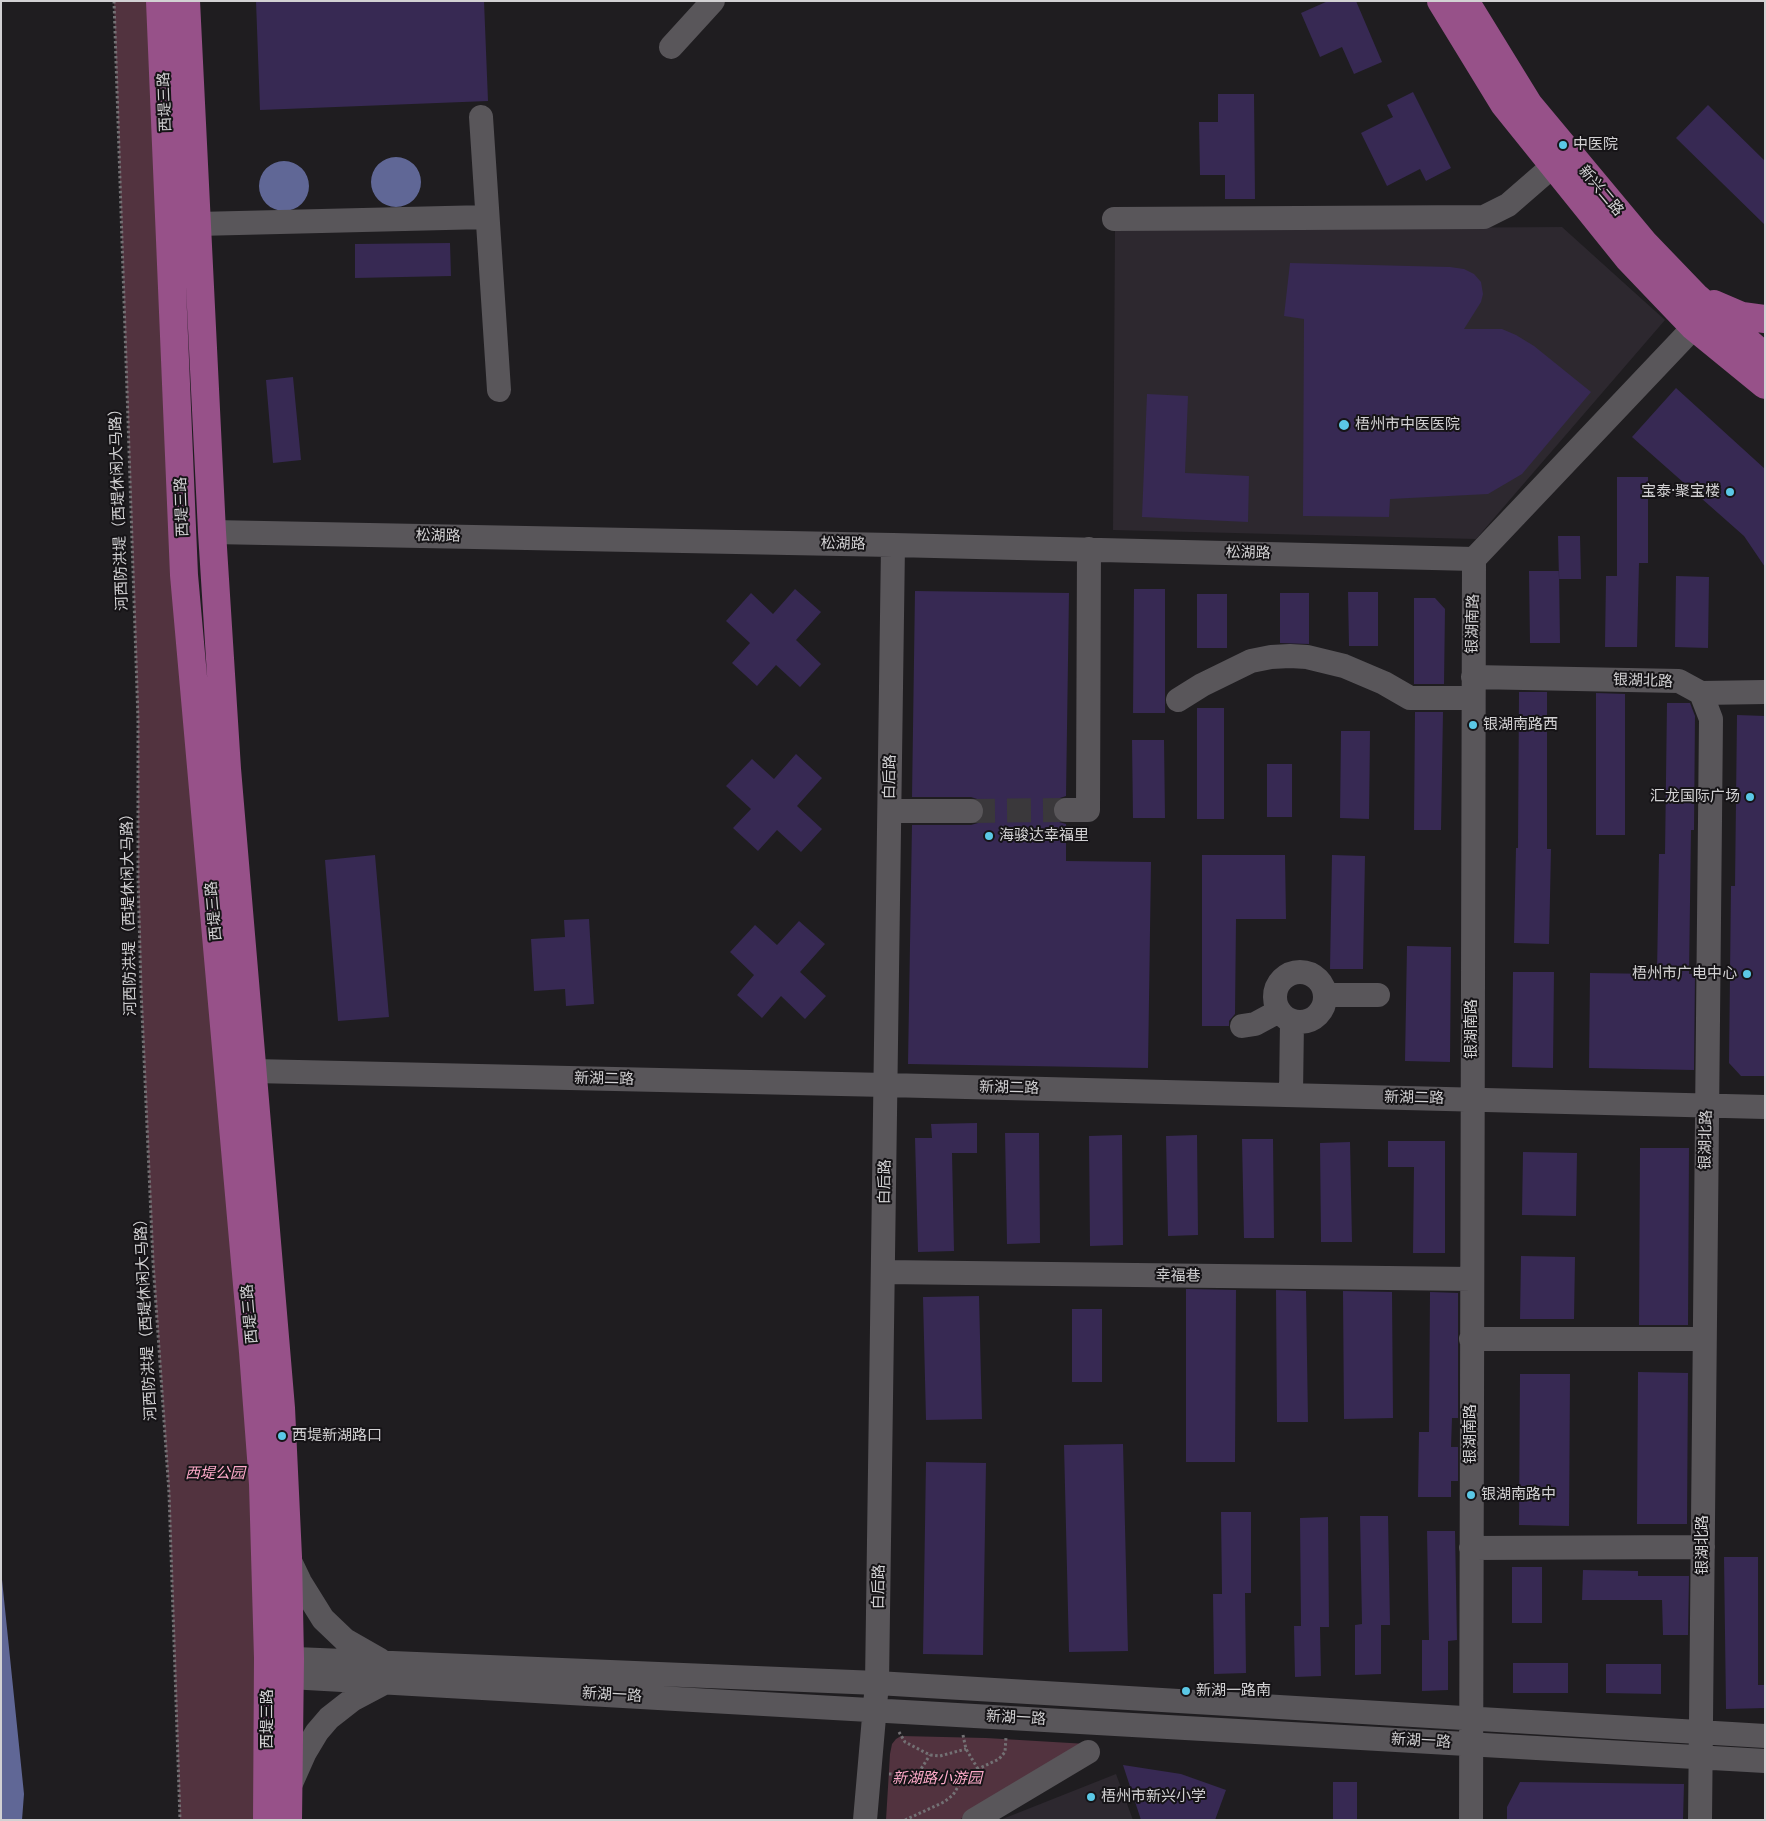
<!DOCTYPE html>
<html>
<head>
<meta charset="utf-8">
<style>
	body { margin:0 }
	#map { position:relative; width:1766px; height:1821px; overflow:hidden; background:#1f1d20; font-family:"Roboto Serif",serif }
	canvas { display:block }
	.frame { position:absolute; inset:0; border:2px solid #d2d1d3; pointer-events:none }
</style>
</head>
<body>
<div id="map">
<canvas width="1766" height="1821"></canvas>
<div class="frame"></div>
</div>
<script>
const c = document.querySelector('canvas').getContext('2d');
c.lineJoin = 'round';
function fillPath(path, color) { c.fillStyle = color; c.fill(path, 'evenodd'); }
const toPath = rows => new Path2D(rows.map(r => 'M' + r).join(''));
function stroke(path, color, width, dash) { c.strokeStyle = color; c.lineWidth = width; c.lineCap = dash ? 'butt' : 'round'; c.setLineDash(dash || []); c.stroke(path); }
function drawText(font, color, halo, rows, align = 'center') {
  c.font = font + ' "Roboto Serif","Noto Sans SC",serif'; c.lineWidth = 4; c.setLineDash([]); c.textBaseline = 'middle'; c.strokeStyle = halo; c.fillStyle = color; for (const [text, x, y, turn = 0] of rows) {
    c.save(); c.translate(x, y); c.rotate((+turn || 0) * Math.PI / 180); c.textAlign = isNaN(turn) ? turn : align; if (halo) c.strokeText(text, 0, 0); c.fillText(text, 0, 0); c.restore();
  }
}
fillPath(toPath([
	[1562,227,1665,320,1476,539,1113,530,1115,230],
	[1116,1774,1133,1820,1000,1820]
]), '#2d282f');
fillPath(toPath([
	[114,1,160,1,184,575,253,1352,267,1820,180,1820,169,1493,153,1262,141,990,138,878,138,720],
	[901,1736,986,1738,1087,1744,959,1820,886,1820,890,1754,892,1744,896,1739]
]), '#52333f');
fillPath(toPath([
	'371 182a25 25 0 1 1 50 0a25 25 0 1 1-50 0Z',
	'259 186a25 25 0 1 1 50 0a25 25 0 1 1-50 0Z',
	[1,1570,24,1794,22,1820,1,1820]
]), '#606796');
fillPath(toPath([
	[256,1,484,1,488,101,260,110],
	[1328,1,1356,1,1382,62,1354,74,1342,47,1320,57,1301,13],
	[1413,92,1451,168,1426,181,1420,169,1387,186,1361,133,1393,117,1387,105],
	[1218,94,1254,94,1255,199,1225,199,1225,175,1200,175,1199,122,1218,122],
	[1708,105,1765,161,1765,225,1676,138],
	[450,243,451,276,355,278,355,244],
	[1290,263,1450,267,1464,269,1474,274,1481,282,1483,294,1481,302,1464,329,1502,329,1516,335,1534,346,1591,392,1522,474,1488,494,1390,499,1389,517,1303,516,1304,319,1284,316],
	[293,377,301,460,273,463,266,380],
	[1676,388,1765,469,1765,567,1744,536,1632,437],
	[1147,394,1188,396,1185,473,1249,476,1248,522,1142,517],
	[1617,477,1648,477,1648,563,1639,563,1637,647,1605,647,1606,576,1617,576],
	[1558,536,1580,536,1581,579,1559,579],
	[1529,571,1559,571,1560,643,1530,643],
	[1676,576,1709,577,1708,648,1675,647],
	[795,589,821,612,796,640,821,664,800,687,776,665,757,686,732,663,750,643,726,621,751,593,773,614],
	[1134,589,1165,589,1165,713,1133,713],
	[915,591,1069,593,1066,796,1060,798,1054,803,1052,810,1054,816,1059,822,1066,824,1066,861,1151,862,1148,1068,908,1064,912,825,971,825,978,823,983,817,985,811,983,804,977,799,971,797,912,797],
	[1348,592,1378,592,1378,646,1349,646],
	[1280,593,1309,593,1309,644,1280,643],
	[1197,594,1227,594,1227,648,1197,648],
	[1414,598,1435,598,1445,609,1444,684,1414,684],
	[1519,692,1547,692,1547,849,1551,849,1549,944,1514,943,1516,848,1518,848],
	[1596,693,1625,694,1625,835,1596,835],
	[1667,703,1690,703,1695,716,1694,830,1691,830,1689,974,1695,974,1694,1070,1589,1068,1590,973,1657,974,1659,854,1665,854],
	[1197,708,1224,708,1224,819,1197,819],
	[1415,712,1443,712,1441,830,1414,830],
	[1737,715,1765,716,1765,1076,1741,1076,1729,1063,1731,886,1735,886],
	[1341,731,1370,731,1369,819,1340,818],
	[1132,740,1164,740,1165,818,1133,818],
	[796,754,822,778,797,806,822,829,801,852,777,830,758,851,733,828,751,809,726,786,752,759,774,779],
	[1267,764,1292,764,1292,817,1267,817],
	[375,855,389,1017,338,1021,325,860],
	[1202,855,1285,855,1286,919,1236,919,1235,1014,1229,1021,1229,1026,1202,1026],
	[1332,855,1365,856,1363,969,1330,969],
	[589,919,594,1004,566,1006,565,989,534,991,531,939,565,937,564,920],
	[799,921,825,944,800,972,826,996,805,1019,781,996,762,1018,737,995,754,975,730,952,755,925,777,945],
	[1407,946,1451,947,1450,1062,1405,1061],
	[1513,972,1554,972,1553,1068,1512,1067],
	[977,1123,977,1153,952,1153,954,1251,918,1252,915,1138,932,1138,931,1124],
	[1005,1133,1039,1133,1040,1243,1007,1244],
	[1122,1135,1123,1245,1090,1246,1089,1136],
	[1197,1135,1198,1235,1168,1236,1166,1136],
	[1242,1139,1273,1139,1274,1238,1244,1238],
	[1388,1141,1445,1141,1445,1253,1413,1253,1414,1167,1388,1167],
	[1350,1142,1352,1242,1321,1242,1320,1143],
	[1640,1148,1689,1148,1688,1325,1639,1325],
	[1523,1152,1577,1153,1576,1216,1522,1215],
	[1521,1256,1575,1257,1574,1319,1520,1319],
	[1186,1289,1236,1290,1235,1462,1186,1462],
	[1276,1290,1306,1291,1308,1422,1277,1422],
	[1343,1291,1392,1292,1393,1418,1344,1419],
	[1430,1292,1458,1293,1458,1418,1452,1418,1451,1447,1458,1447,1458,1481,1451,1481,1451,1497,1418,1497,1419,1432,1429,1432],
	[979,1296,982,1419,926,1420,923,1297],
	[1072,1309,1102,1309,1102,1382,1072,1382],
	[1638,1372,1688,1373,1687,1524,1637,1524],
	[1520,1374,1570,1374,1569,1526,1519,1525],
	[1123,1444,1128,1651,1069,1652,1064,1445],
	[926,1462,986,1463,983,1655,923,1654],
	[1221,1512,1251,1512,1251,1593,1245,1593,1246,1673,1214,1674,1213,1594,1222,1594],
	[1360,1516,1388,1516,1390,1625,1381,1625,1381,1674,1355,1675,1355,1625,1362,1624],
	[1328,1517,1329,1627,1320,1627,1321,1676,1295,1677,1294,1626,1301,1626,1300,1518],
	[1427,1531,1455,1531,1457,1640,1448,1641,1448,1690,1422,1691,1422,1640,1429,1640],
	[1724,1557,1758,1557,1758,1685,1765,1685,1765,1708,1726,1709],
	[1512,1567,1542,1567,1542,1623,1512,1623],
	[1583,1570,1638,1571,1638,1576,1689,1576,1688,1635,1663,1635,1662,1600,1582,1600],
	[1513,1663,1568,1663,1568,1693,1513,1693],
	[1606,1664,1661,1664,1661,1694,1606,1693],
	[1123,1765,1181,1774,1226,1790,1215,1820,1141,1820],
	[1333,1782,1357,1782,1357,1820,1333,1820],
	[1520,1782,1684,1784,1683,1820,1507,1820,1507,1807]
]), '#372953');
stroke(toPath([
	[971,811,1066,810]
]), '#3a383b', 24, [24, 12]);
stroke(toPath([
	[114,1,138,720,138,878,141,990,153,1262,169,1493,180,1820],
	[899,1732,905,1742,930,1755,940,1756,966,1749],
	[963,1735,966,1749,978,1769],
	[889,1774,914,1775,919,1772,930,1755],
	[905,1820,944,1802,953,1795,959,1785,972,1776,978,1769,999,1759,1005,1752,1006,1737]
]), '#737174', 3, [2.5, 2.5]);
stroke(toPath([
	[671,47,713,1],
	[481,117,499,390],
	[1114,219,1484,217,1508,205,1554,165],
	[197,224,487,217],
	[212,532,893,545,1474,559],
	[1473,677,1679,681,1701,693,1711,719,1700,1820],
	[1701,693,1765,692],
	[1178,700,1202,685,1251,661,1271,657,1290,656,1307,657,1344,666,1384,683,1410,698,1473,698],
	[1066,810,1088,810,1089,549],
	[890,811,971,811],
	'1275 997a25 25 0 1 1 50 0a25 25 0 1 1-50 0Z',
	[1325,995,1378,995],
	[1242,1026,1255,1024,1279,1011],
	[253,1071,886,1085,1765,1107],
	[1291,1094,1292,1021],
	[884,1272,1471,1279],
	[1471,1339,1704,1339],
	[1471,1548,1703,1547],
	[288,1557,300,1582,323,1619,345,1640,380,1660],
	[271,1658,877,1683,1765,1736],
	[272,1676,1765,1761],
	[289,1788,305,1752,317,1732,329,1718,352,1700,386,1682],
	[865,1820,877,1683,893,545],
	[974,1820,1088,1752],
	[1471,1820,1474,559,1694,327]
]), '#59565a', 24);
stroke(toPath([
	[160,1,184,575,253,1352,263,1484,268,1658,267,1820],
	[186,1,212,532,227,769,281,1408,288,1557,290,1659,288,1820],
	[1441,1,1504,104,1628,258,1694,327,1765,385],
	[1465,1,1529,105,1644,243,1695,296,1765,357],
	[1714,304,1742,316,1765,319]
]), '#975189', 28);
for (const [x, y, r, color] of [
	[1563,145,5,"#5bc8e6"],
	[1344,425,6,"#5bc8e6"],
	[1730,492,5,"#5bc8e6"],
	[1473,725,5,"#5bc8e6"],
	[1750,797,5,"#5bc8e6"],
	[989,836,5,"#5bc8e6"],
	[1747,974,5,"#5bc8e6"],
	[282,1436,5,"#5bc8e6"],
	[1471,1495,5,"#5bc8e6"],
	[1186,1691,5,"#5bc8e6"],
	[1091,1797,5,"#5bc8e6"]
]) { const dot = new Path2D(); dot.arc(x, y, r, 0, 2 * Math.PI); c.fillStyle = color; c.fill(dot); stroke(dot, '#161417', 2); }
drawText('15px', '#d2d1d3', '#161417', [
	["西堤三路",165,102,-92],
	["新兴二路",1601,191,50],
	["河西防洪堤（西堤休闲大马路）",119,506,-92],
	["西堤三路",182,507,-92],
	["松湖路",438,536,1],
	["松湖路",843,544,1],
	["松湖路",1248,553,1],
	["银湖南路",1473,624,-89],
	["银湖北路",1643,681,2],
	["白后路",890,777,-89],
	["河西防洪堤（西堤休闲大马路）",129,911,-91],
	["西堤三路",214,911,-95],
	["银湖南路",1472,1029,-90],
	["新湖二路",604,1079,1],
	["新湖二路",1009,1088,1],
	["新湖二路",1414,1098,1],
	["银湖北路",1706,1140,-89],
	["白后路",885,1182,-89],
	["幸福巷",1178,1276,1],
	["西堤三路",250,1314,-95],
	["河西防洪堤（西堤休闲大马路）",146,1316,-93],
	["银湖南路",1471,1434,-90],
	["银湖北路",1703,1545,-90],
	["白后路",879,1587,-89],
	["新湖一路",612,1695,3],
	["新湖一路",1016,1718,3],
	["西堤三路",268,1719,-90],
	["新湖一路",1421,1741,3]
]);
drawText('15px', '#d2d1d3', '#161417', [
	["中医院",1573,145],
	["梧州市中医医院",1355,425],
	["宝泰·聚宝楼",1720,492,"right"],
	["银湖南路西",1483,725],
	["汇龙国际广场",1740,797,"right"],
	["海骏达幸福里",999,836],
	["梧州市广电中心",1737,974,"right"],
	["西堤新湖路口",292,1436],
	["银湖南路中",1481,1495],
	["新湖一路南",1196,1691],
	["梧州市新兴小学",1101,1797]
], 'left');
drawText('italic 15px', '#feaac9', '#161417', [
	["西堤公园",215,1474],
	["新湖路小游园",937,1779]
]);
</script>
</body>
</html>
